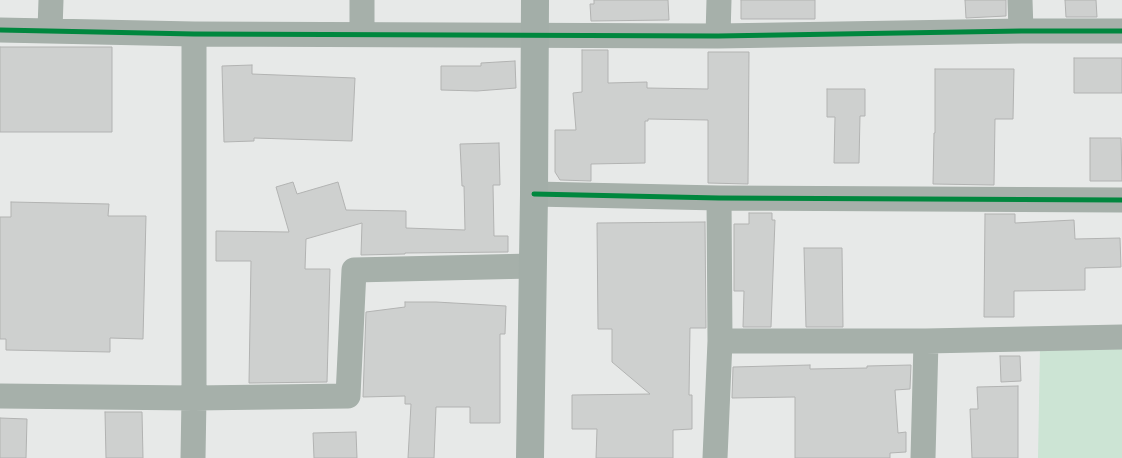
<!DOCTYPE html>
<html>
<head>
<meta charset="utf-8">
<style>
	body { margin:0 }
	canvas { display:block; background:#e7e9e8 }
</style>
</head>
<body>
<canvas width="1122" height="458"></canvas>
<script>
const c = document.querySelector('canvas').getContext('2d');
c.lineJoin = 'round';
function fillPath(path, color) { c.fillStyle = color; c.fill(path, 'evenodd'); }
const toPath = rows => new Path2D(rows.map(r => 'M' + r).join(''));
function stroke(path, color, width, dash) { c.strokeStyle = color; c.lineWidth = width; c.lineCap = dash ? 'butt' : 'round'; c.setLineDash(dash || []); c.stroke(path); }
fillPath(toPath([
	[1122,345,1122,458,1038,458,1040,346]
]), '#cce4d4');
const building = toPath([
	[594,0,668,0,669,20,591,21,590,4,594,4,594,0],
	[741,0,815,0,815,19,741,19,741,0],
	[965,0,1006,0,1006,16,966,18,965,0],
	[1065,0,1096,0,1097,17,1066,17,1065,0],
	[0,47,112,47,112,132,0,132,0,47],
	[582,50,608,50,608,83,647,82,647,88,708,89,708,52,749,52,748,184,708,183,708,120,648,119,648,121,645,121,645,163,591,164,591,181,560,180,555,172,555,130,576,130,573,93,582,92,582,50],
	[1074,58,1122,58,1122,93,1074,93,1074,58],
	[515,61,516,88,477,91,441,90,441,66,481,66,481,63,515,61],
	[252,65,252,74,355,78,352,141,254,138,254,141,224,142,222,66,252,65],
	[935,69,1014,69,1013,119,995,119,994,185,933,184,934,133,935,133,935,69],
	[827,89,865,89,865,116,860,116,859,163,834,163,835,117,827,117,827,89],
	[1090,138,1121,138,1122,181,1090,181,1090,138],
	[499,143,500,185,493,185,494,236,508,236,508,252,405,253,405,254,361,255,362,223,306,239,305,269,330,269,327,382,249,383,251,261,216,261,216,231,289,232,276,187,293,182,297,194,338,182,346,210,406,211,406,228,465,230,464,186,462,186,460,144,499,143],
	[11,202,109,204,108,216,146,216,143,339,110,338,110,352,6,350,6,339,0,339,0,217,11,217,11,202],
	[749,213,772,213,772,220,775,220,771,327,743,327,744,291,734,291,734,224,749,224,749,213],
	[985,214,1015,214,1015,223,1074,220,1075,239,1120,238,1121,267,1085,268,1085,290,1014,291,1014,317,984,317,985,214],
	[705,222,706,328,690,328,689,395,692,395,692,429,673,430,673,458,596,458,597,429,572,429,572,395,650,394,612,362,612,329,598,329,597,223,705,222],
	[804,248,842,248,843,327,806,327,804,248],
	[405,302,436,302,506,306,505,334,500,334,500,423,470,423,470,407,436,407,434,458,408,458,411,404,405,404,405,396,363,397,366,312,405,307,405,302],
	[1000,356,1020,356,1021,381,1001,382,1000,356],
	[810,365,810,369,867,368,867,366,911,365,910,389,895,390,898,433,906,432,906,452,890,453,890,458,795,458,795,397,732,398,733,367,810,365],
	[1018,386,1018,458,972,458,970,409,978,409,977,387,1018,386],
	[105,412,142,412,143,458,106,458,105,412],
	[0,418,27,419,26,458,0,458,0,418],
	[356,432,357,458,314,458,313,433,356,432]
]);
fillPath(building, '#ced0cf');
stroke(building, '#b2b3b2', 1);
stroke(toPath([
	[1020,0,1021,31],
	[0,30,194,34,718,36,1021,31,1122,31],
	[50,30,51,0],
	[362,33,362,0],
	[718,36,719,0],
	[534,194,719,198,1122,200],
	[720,341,926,341,923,458],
	[926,341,1122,337],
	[0,396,194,398,194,34],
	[193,458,194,398,348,396,354,270,532,266],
	[715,458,720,341,719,198]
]), '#a6b0aa', 25);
stroke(toPath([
	[530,458,534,194,535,0]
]), '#a3aea8', 28);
stroke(toPath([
	[0,30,194,34,718,36,1021,31,1122,31],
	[534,194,719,198,1122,200]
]), '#00873e', 5);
</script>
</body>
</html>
